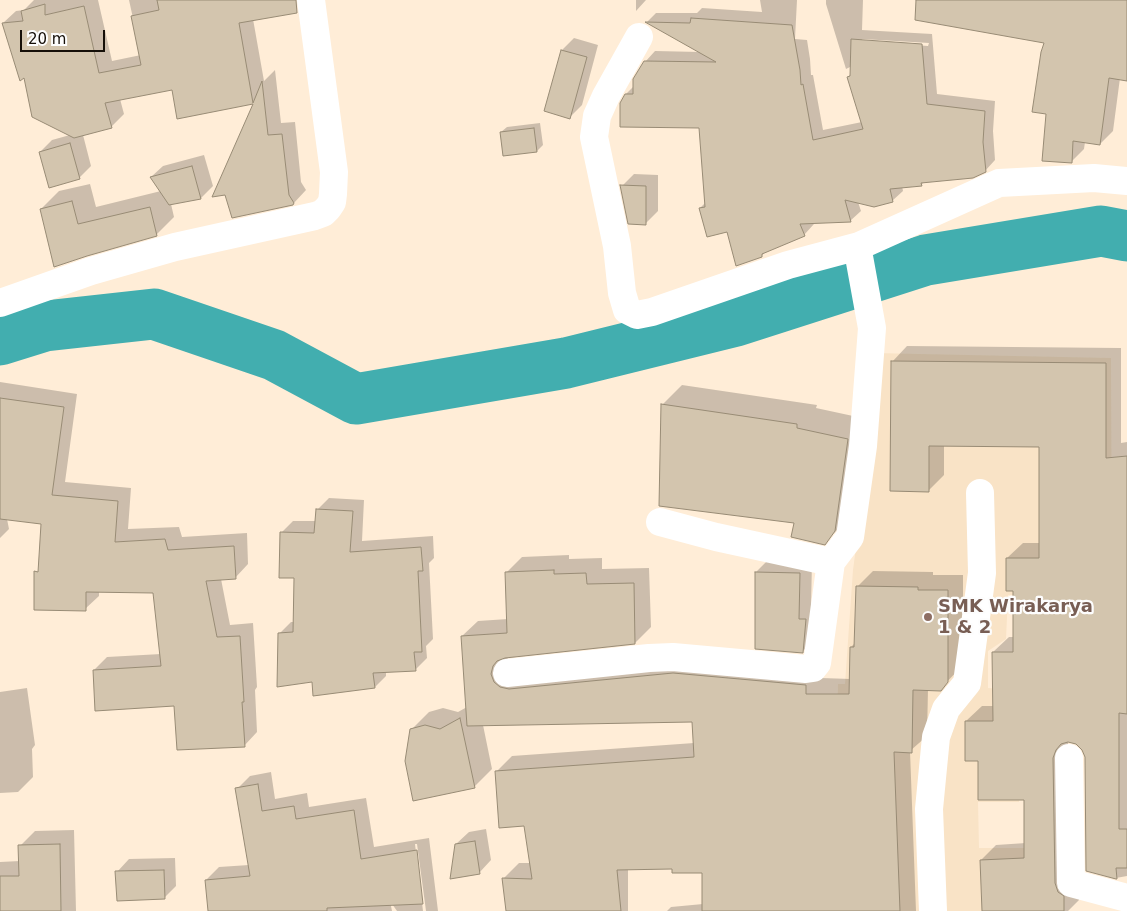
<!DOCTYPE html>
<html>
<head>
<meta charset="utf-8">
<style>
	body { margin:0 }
	#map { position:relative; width:1127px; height:911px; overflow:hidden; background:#ffedd7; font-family:"DejaVu Sans",sans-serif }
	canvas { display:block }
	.scale { position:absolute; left:20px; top:30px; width:85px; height:22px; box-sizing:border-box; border:2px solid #150f08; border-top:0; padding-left:6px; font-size:15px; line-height:18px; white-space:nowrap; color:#150f08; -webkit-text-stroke:4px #fdfdfd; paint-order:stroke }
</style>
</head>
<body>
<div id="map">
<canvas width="1127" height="911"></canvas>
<div class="scale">20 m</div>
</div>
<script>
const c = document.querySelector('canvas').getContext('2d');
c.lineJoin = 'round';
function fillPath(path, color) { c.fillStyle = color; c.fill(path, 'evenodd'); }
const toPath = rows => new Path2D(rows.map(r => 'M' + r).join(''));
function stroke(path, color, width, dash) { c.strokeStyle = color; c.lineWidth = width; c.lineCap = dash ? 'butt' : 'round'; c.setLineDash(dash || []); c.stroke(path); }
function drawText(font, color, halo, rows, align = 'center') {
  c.font = font + ' "DejaVu Sans",sans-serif'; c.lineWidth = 4.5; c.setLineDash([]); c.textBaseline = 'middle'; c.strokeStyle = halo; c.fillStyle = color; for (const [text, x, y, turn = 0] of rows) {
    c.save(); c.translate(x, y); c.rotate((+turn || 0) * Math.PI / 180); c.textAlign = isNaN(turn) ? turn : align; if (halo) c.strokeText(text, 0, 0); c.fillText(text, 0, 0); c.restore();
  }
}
fillPath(toPath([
	[873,353,1111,358,1112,595,1008,595,1006,639,988,651,988,688,1012,690,1020,719,1019,802,978,802,979,848,1026,848,1029,911,830,911,836,774,838,684,845,684,853,570,869,450]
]), '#f9e3c6');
fillPath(toPath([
	[34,0,98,0,112,61,141,55,129,0,291,0,253,19,264,81,275,70,281,123,295,122,301,182,306,190,293,204,233,217,255,102,178,117,173,88,120,99,124,114,111,127,83,135,91,166,79,178,40,152,52,140,70,135,25,76,3,23,16,11,24,10],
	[636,0,646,0,636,11],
	[760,0,797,0,795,39,807,40,810,59,811,75,813,75,823,130,862,122,848,77,851,74,852,66,846,69,826,4,826,0,863,0,862,30,932,34,937,94,995,101,993,131,995,160,985,171,924,182,921,185,902,186,903,191,892,201,858,202,861,211,850,221,813,222,814,224,804,235,768,250,761,256,700,208,706,202,700,127,626,94,634,86,645,62,655,51,700,52,647,22,656,13,697,13,702,8,762,12],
	[862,39,929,43,928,46,862,41],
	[917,0,1127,0,1127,79,1120,78,1113,131,1100,144,1085,142,1084,149,1071,162,1047,113,1045,42],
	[574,38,598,45,582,105,570,117,545,110,562,50],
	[540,123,543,145,537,151,501,132,507,127],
	[204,155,213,186,201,198,171,204,174,217,156,235,86,255,41,209,59,191,90,184,96,207,161,191,151,177,163,166],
	[634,174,658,175,658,211,646,223,622,186],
	[907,346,1121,348,1121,443,1127,442,1127,876,1116,878,1083,749,1077,743,1068,741,1070,867,1079,881,1079,900,1068,911,983,911,981,860,996,845,1026,843,1025,799,980,759,966,721,982,706,994,706,993,652,1009,637,1015,637,1014,589,1007,558,1023,543,1040,543,1041,446,944,445,944,475,929,490,892,362],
	[0,382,77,394,65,482,131,488,128,529,179,527,182,537,247,533,248,564,235,578,221,579,230,625,253,623,257,687,255,690,257,732,244,746,176,705,94,670,107,657,161,654,154,592,99,591,99,596,85,609,42,523,7,519,9,529,0,538],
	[682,385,817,405,816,408,867,419,844,523,824,543,662,405],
	[329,498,364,500,362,541,433,536,434,558,429,563,433,639,426,646,427,658,415,670,386,671,386,676,375,687,313,681,279,634,291,622,295,622,296,577,282,532,293,521,316,521,317,510],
	[569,555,569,559,602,558,602,569,649,568,651,627,635,643,507,656,510,667,689,657,821,669,821,678,851,679,851,647,855,643,857,587,873,571,933,572,933,575,963,575,963,665,940,689,928,689,927,736,910,751,916,911,667,911,671,907,703,904,704,872,673,868,628,800,628,911,508,911,503,879,519,863,531,863,525,825,497,771,512,756,694,743,694,721,483,725,492,769,474,787,411,730,429,712,443,708,458,712,467,707,462,636,478,621,508,619,506,573,522,557],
	[768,560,812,561,811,608,814,640,802,652,756,572],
	[27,688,35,745,32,749,33,777,18,792,0,793,0,692],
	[271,772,275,799,307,793,309,807,366,798,374,847,429,838,438,911,426,911,417,844,415,844,423,911,397,911,390,901,392,911,209,911,206,880,219,867,249,865,237,789,250,776],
	[486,829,491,860,479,873,456,844,469,832],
	[74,830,76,911,0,911,0,862,20,861,20,846,35,831],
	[175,858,176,886,164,898,117,872,129,859]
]), '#0003');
stroke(toPath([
	[0,340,45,326,154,314,274,355,356,399,566,363,736,321,926,260,1101,231,1127,236]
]), '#42aeaf', 51);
const building = toPath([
	[157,0,296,0,297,13,239,23,253,103,262,81,268,135,282,134,289,195,294,203,293,205,232,218,225,195,212,197,253,104,177,119,172,90,105,103,112,128,74,138,32,117,24,78,20,81,2,23,23,21,21,11,45,4,45,15,84,6,99,73,141,65,131,16,159,10,157,0],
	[916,0,1127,0,1127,81,1109,78,1100,145,1073,141,1072,163,1042,161,1046,114,1032,112,1041,52,1044,43,915,20,916,0],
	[691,18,792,25,800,70,801,85,803,84,813,140,863,129,847,77,850,76,851,39,922,44,927,104,985,111,983,142,986,172,973,178,921,183,922,186,890,189,893,202,874,207,845,200,851,222,800,224,805,236,762,254,762,257,736,266,727,232,707,237,699,208,705,207,699,128,620,127,620,103,625,94,633,94,633,79,644,61,716,62,645,22,690,23,691,18],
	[561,50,587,57,570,119,544,111,561,50],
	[534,128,537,152,503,156,500,132,534,128],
	[70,143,80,179,49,188,39,152,70,143],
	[192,166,201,199,169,205,150,177,192,166],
	[620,185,646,186,646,225,628,224,620,185],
	[72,201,78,224,150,207,157,236,87,256,54,267,40,209,72,201],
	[891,361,1106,363,1106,458,1127,456,1127,714,1119,713,1119,829,1127,829,1127,868,1116,868,1117,879,1116,879,1086,871,1085,757,1082,750,1076,744,1068,742,1061,744,1056,750,1053,758,1055,883,1058,892,1064,896,1064,911,982,911,980,860,1024,858,1024,800,978,800,978,761,965,761,965,721,993,721,992,652,1013,652,1013,591,1006,591,1006,558,1039,558,1039,447,929,446,929,492,890,491,891,361],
	[0,398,64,407,52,495,118,501,115,542,165,539,168,550,234,546,236,579,206,581,217,637,240,636,244,702,242,702,245,747,177,750,174,706,95,711,93,670,161,666,153,593,86,592,86,611,34,610,34,571,38,572,41,524,0,519,0,398],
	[661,404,797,424,797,428,848,439,835,531,825,545,791,537,794,523,659,506,661,404],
	[316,509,353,511,350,552,421,547,423,571,418,571,422,652,414,652,416,671,373,673,375,688,313,696,312,682,277,687,278,633,293,632,294,578,279,578,280,532,314,533,316,509],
	[554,570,554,574,586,573,587,584,634,583,635,644,505,658,497,661,493,666,491,674,494,682,500,687,509,689,673,673,806,685,806,694,849,694,850,647,854,647,856,586,918,587,918,590,948,590,948,682,941,691,913,690,912,753,894,752,900,911,702,911,702,873,672,873,672,869,617,870,621,911,506,911,502,878,532,879,524,826,499,828,495,771,694,757,692,722,467,726,461,636,507,633,505,572,554,570],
	[755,572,800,573,799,619,806,619,803,653,755,649,755,572],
	[460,718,475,788,413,801,405,761,410,729,425,725,440,729,460,718],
	[258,784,262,811,294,806,296,819,354,810,361,859,417,850,423,904,327,908,327,911,208,911,205,880,250,876,235,788,258,784],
	[475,841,480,874,450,879,455,844,475,841],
	[60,844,61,911,0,911,0,876,19,876,18,845,60,844],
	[164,870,165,899,117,901,115,871,164,870]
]);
fillPath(building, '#d3c5ae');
stroke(building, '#988b75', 1);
stroke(toPath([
	[639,37,606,96,597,116,594,137,617,246,622,293,627,310,637,315,652,312,788,265,859,246,999,183,1094,178,1127,181],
	[0,303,91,271,175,247,315,216,323,213,328,208,332,202,333,194,334,172,311,0],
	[660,522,716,537,831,562,850,537,863,446,872,328,858,251,859,246],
	[507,673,649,658,673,657,806,669,813,668,817,663,831,562],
	[1069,758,1071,883,1127,898],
	[933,911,929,809,936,737,946,709,967,683,982,573,980,493]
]), '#fff', 28);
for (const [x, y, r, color] of [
	[928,617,5,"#8d6e63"]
]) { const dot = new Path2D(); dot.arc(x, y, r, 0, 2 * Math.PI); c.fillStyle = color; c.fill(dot); stroke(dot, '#fdfdfd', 2); }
drawText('bold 18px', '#785e54', '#fdfdfd', [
	["SMK Wirakarya",938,607],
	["1 & 2",938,628]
], 'left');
</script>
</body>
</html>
